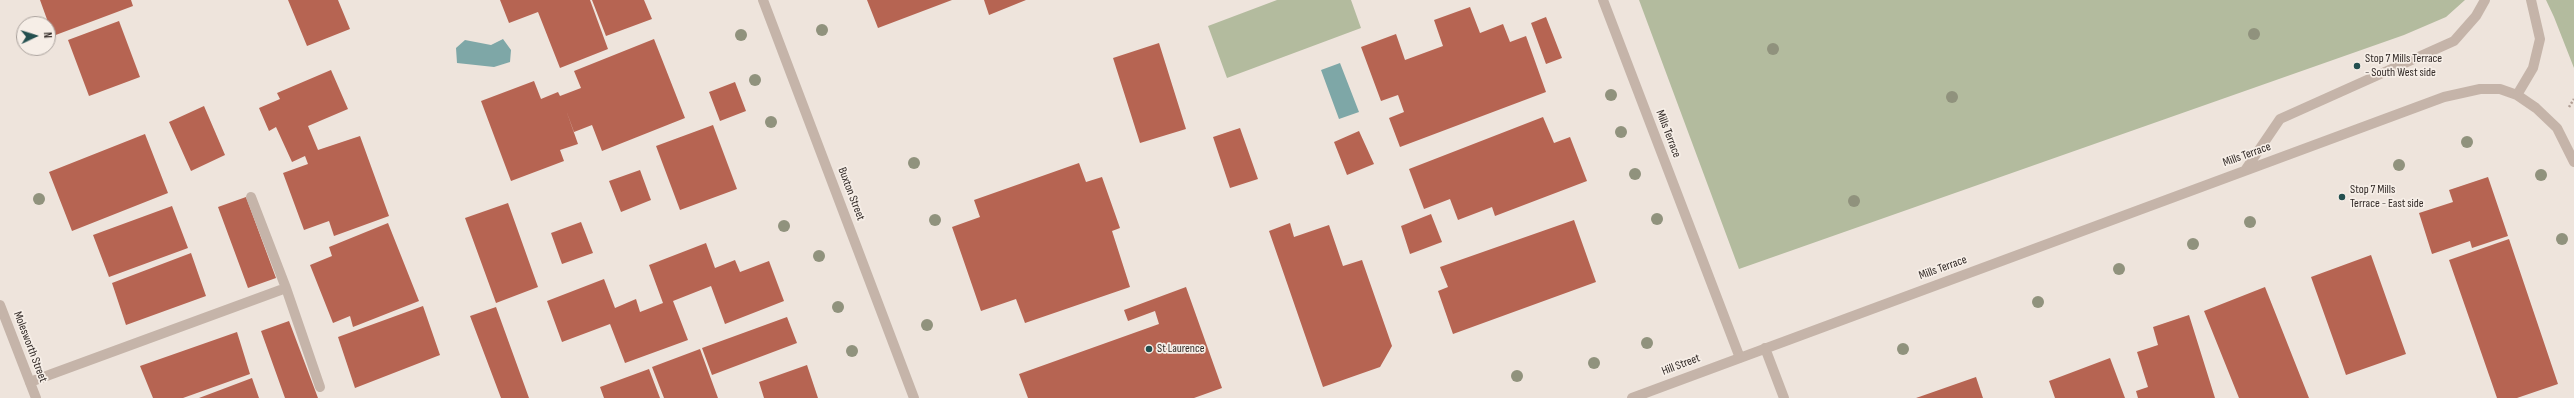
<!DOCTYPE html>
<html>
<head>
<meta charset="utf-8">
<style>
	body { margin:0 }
	#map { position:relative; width:2574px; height:398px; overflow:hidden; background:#eee4dc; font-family:"Sofia Sans Condensed",sans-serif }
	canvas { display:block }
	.north { position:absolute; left:16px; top:16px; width:40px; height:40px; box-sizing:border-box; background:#f6eee7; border:1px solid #a8a09b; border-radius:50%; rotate:86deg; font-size:11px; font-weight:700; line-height:16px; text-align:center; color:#332b28 }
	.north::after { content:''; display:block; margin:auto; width:14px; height:18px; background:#234f4f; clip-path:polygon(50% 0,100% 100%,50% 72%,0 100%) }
</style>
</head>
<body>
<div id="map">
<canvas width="2574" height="398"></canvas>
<div class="north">N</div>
</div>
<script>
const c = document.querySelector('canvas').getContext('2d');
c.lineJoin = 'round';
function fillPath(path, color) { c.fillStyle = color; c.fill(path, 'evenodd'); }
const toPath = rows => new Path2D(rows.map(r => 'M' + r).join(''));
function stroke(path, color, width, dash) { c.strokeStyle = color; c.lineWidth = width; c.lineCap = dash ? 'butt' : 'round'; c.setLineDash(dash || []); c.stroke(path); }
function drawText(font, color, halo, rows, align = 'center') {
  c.font = font + ' "Sofia Sans Condensed",sans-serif'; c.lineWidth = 3.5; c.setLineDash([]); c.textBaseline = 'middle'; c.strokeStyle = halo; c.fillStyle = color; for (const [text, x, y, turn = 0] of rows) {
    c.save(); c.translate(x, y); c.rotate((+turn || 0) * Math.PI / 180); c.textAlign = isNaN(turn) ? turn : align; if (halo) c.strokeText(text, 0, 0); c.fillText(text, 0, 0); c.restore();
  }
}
fillPath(toPath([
	[1277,0,1351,0,1361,28,1227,78,1208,26],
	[1639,0,2465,0,2446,17,2404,35,1739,269],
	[2546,0,2574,0,2574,68,2554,17]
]), '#b3bb9e');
fillPath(toPath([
	[503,39,511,50,510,62,494,67,457,63,456,48,465,40,491,45],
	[1340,63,1359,112,1339,119,1321,70]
]), '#7ea7a7');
fillPath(toPath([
	[40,0,131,0,133,6,53,36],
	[288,0,338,0,350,29,307,46],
	[500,0,590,0,608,49,560,68,538,12,509,23],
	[592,0,644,0,652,19,606,36],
	[867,0,952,0,878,28],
	[984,0,1026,0,989,15],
	[1470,7,1480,33,1503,24,1510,42,1526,36,1546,92,1400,147,1389,118,1404,112,1398,95,1381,101,1361,47,1396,34,1405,60,1443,46,1434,20],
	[1546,17,1562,58,1546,64,1531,23],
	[119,21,140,77,89,96,68,40],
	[654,39,685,118,602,151,592,125,574,132,566,110,578,144,560,150,564,161,511,181,481,101,534,81,541,99,558,92,560,96,581,88,574,71],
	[1159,43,1186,129,1140,143,1113,58],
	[331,70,348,109,308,126,318,150,360,136,389,216,334,236,329,221,304,230,283,173,308,164,305,156,292,162,276,127,269,131,259,108,280,99,277,93],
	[735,82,746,111,720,121,709,92],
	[204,106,225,155,191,171,169,122],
	[1543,117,1554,143,1570,137,1587,181,1495,216,1492,207,1458,220,1450,199,1424,209,1409,169],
	[713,125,737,189,680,210,656,146],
	[1240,128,1258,179,1230,188,1213,137],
	[1359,131,1374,164,1347,175,1334,142],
	[145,134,168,193,72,231,49,172],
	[1079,163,1086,182,1102,177,1120,228,1112,231,1130,287,1025,323,1016,299,981,311,952,227,980,217,974,200],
	[640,170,651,200,621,212,609,181],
	[2488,177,2508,236,2472,248,2470,241,2432,254,2419,213,2453,202,2449,190],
	[246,197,276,278,248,288,218,207],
	[508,203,538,287,496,303,465,218],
	[172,206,188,248,109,277,93,235],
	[1431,214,1442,242,1410,254,1401,226],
	[1574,220,1596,282,1453,334,1438,291,1448,287,1440,267],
	[581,222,593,253,562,264,551,233],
	[388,223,419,301,353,327,350,316,333,323,310,265,332,256,329,247],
	[1290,223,1294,237,1329,225,1343,266,1362,260,1392,346,1380,367,1323,387,1269,231],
	[2509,239,2558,384,2517,398,2497,398,2449,260],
	[706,243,715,268,735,260,740,272,769,261,784,301,725,324,711,286,673,301,688,340,625,363,610,324,562,342,547,301,604,279,615,308,636,299,640,312,663,303,649,265],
	[191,253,206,296,126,325,112,283],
	[2371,255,2406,354,2346,375,2311,277],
	[1186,287,1222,388,1194,398,1028,398,1019,374,1159,324,1155,311,1128,321,1124,310],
	[2265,287,2309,398,2239,398,2204,311],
	[423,306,440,355,355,388,338,337],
	[496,307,529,398,501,398,470,316],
	[2189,315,2215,398,2138,398,2136,391,2148,387,2137,352,2158,345,2153,327],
	[787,317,797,343,712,375,702,348],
	[289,321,318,398,285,398,261,331],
	[237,332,250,374,183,398,153,398,140,366],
	[700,349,718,398,664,398,652,367],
	[2110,358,2125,398,2055,398,2049,381],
	[807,365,818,398,764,398,759,382],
	[649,369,660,398,604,398,600,387],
	[1976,377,1983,398,1916,398],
	[252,378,259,398,199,398]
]), '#b66452');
stroke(toPath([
	[2569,107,2574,99]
]), '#b09e94', 2.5, [2, 2]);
stroke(toPath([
	[286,288,320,387],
	[30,382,286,288,251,197]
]), '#c5b4a9', 10);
stroke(toPath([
	[763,0,914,398],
	[1603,0,1740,358],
	[2517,95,2533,68,2540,39,2531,0],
	[2246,169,2280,119,2454,41,2476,16,2485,0],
	[0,305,36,398],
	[1765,348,1784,398],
	[1632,398,2444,97,2480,89,2500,89,2517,95,2536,108,2557,128,2574,162]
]), '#c5b4a9', 10);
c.fillStyle = '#90927d';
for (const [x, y] of [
	[822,30],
	[2254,34],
	[741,35],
	[1773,49],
	[755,80],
	[1611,95],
	[1952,97],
	[771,122],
	[1621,132],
	[2467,142],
	[914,163],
	[2399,165],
	[1635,174],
	[2541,175],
	[39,199],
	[1854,201],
	[1657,219],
	[935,220],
	[2250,222],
	[784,226],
	[2562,239],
	[2193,244],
	[819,256],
	[2119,269],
	[2038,302],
	[838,307],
	[927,325],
	[1647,343],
	[1903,349],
	[852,351],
	[1594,363],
	[1517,376]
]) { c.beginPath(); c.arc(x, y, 6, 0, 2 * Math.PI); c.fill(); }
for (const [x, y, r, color] of [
	[2357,66,4,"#234f4f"],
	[2342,197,4,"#234f4f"],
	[1149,349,4,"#234f4f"]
]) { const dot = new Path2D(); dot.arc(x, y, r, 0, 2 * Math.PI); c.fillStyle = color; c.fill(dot); stroke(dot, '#f6eee7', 1.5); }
drawText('12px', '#332b28', '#f6eee7', [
	["Stop 7 Mills Terrace",2365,59],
	["- South West side",2365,73],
	["Stop 7 Mills",2350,190],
	["Terrace - East side",2350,204],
	["St Laurence",1157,349]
], 'left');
drawText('12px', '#332b28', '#f6eee7', [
	["Mills Terrace",1668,134,69],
	["Mills Terrace",2247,155,-20],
	["Buxton Street",851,194,69],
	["Mills Terrace",1943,268,-20],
	["Molesworth Street",30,347,69],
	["Hill Street",1681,365,-21]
]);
</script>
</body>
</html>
